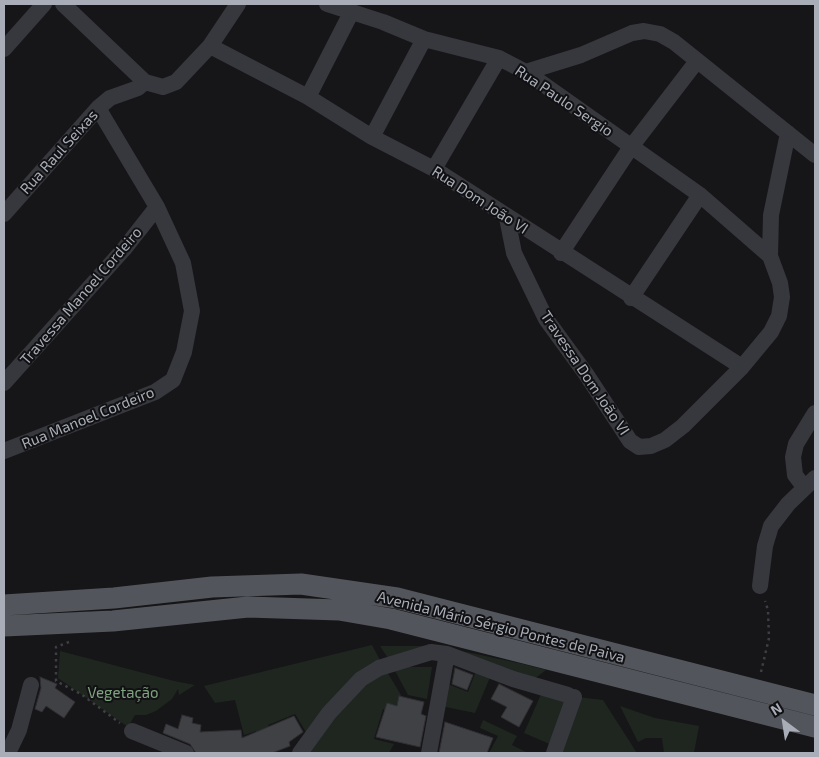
<!DOCTYPE html>
<html>
<head>
<meta charset="utf-8">
<style>
	body { margin:0 }
	#map { position:relative; width:819px; height:757px; overflow:hidden; background:#161618; font-family:"Exo 2",sans-serif }
	canvas { display:block }
	.frame { position:absolute; inset:0; border:5px solid #a8adb8; pointer-events:none }
	.north { position:absolute; left:759px; top:697px; width:50px; height:50px; -webkit-text-stroke:4px #111113; paint-order:stroke; rotate:329deg; font-size:14px; font-weight:700; line-height:20px; text-align:center; color:#a8adb8 }
	.north::after { content:''; display:block; margin:auto; width:18px; height:22px; background:#a8adb8; clip-path:polygon(50% 0,100% 100%,50% 72%,0 100%) }
</style>
</head>
<body>
<div id="map">
<canvas width="819" height="757"></canvas>
<div class="frame"></div>
<div class="north">N</div>
</div>
<script>
const c = document.querySelector('canvas').getContext('2d');
c.lineJoin = 'round';
function fillPath(path, color) { c.fillStyle = color; c.fill(path, 'evenodd'); }
const toPath = rows => new Path2D(rows.map(r => 'M' + r).join(''));
function stroke(path, color, width, dash) { c.strokeStyle = color; c.lineWidth = width; c.lineCap = dash ? 'butt' : 'round'; c.setLineDash(dash || []); c.stroke(path); }
function drawText(font, color, halo, rows, align = 'center') {
  c.font = font + ' "Exo 2",sans-serif'; c.lineWidth = 4; c.setLineDash([]); c.textBaseline = 'middle'; c.strokeStyle = halo; c.fillStyle = color; for (const [text, x, y, turn = 0] of rows) {
    c.save(); c.translate(x, y); c.rotate((+turn || 0) * Math.PI / 180); c.textAlign = isNaN(turn) ? turn : align; if (halo) c.strokeText(text, 0, 0); c.fillText(text, 0, 0); c.restore();
  }
}
fillPath(toPath([
	[372,645,380,660,306,732,295,714,268,725,277,751,273,753,263,753,256,731,244,735,235,700,215,703,204,686],
	[380,646,439,646,389,660],
	[448,648,523,664,546,670,533,680],
	[60,651,174,681,195,685,179,695,178,689,172,699,156,711,146,715,135,715,128,727,58,678],
	[393,667,432,667,427,699,408,695],
	[386,670,401,695,395,711,383,709,374,739,394,744,389,753,306,753,337,707],
	[476,671,491,675,475,713,441,706,445,683,468,692],
	[542,692,570,704,552,745,524,733],
	[577,697,603,700,637,753,558,753],
	[620,706,655,718,699,726,694,753,664,753,662,738,646,738,638,742],
	[483,720,517,736,512,745,528,753,489,753,498,736,480,728]
]), '#1e261f');
const building = toPath([
	[455,668,473,675,467,690,452,684,455,668],
	[40,677,57,684,55,688,75,702,64,718,46,706,42,712,35,709,41,688,40,677],
	[499,684,533,701,519,727,501,717,507,707,491,699,499,684],
	[399,696,424,702,421,714,426,716,420,747,376,737,387,703,397,706,399,696],
	[182,715,193,718,192,723,201,725,200,732,241,730,242,738,294,716,303,732,289,742,290,746,272,753,196,753,190,744,163,733,166,724,178,729,182,715],
	[445,722,493,738,487,753,439,753,445,722]
]);
fillPath(building, '#404145');
stroke(building, '#303034', 1);
stroke(toPath([
	[69,642,56,647,56,681,81,694,120,723],
	[761,672,769,638,768,610,765,601]
]), '#3d3f44', 2.5, [2.5, 4]);
stroke(toPath([
	[63,4,145,82,163,87,176,82,210,46,238,4],
	[327,4,383,22,424,39,499,58,526,72,700,195,770,256],
	[210,46,308,97,372,137,434,169,742,367],
	[4,49,44,4],
	[526,72,581,55,632,33,644,31,660,34,674,42,815,155],
	[308,97,352,11],
	[372,137,424,39],
	[434,169,499,58],
	[4,214,98,108,110,98,138,88,145,82],
	[507,218,514,253,546,319,586,374,630,441,639,447,651,446,665,440,683,426,742,367,771,332,779,316,782,297,780,283,770,256,771,215,788,133],
	[561,253,631,147,697,61],
	[631,298,700,195],
	[4,383,124,249,157,207],
	[4,451,155,392,173,380,184,352,192,311,183,263,157,207,98,108],
	[804,487,795,475,793,457,796,444,815,413],
	[760,586,765,546,771,526,788,504,815,478],
	[132,731,186,753],
	[8,753,19,730,31,685],
	[300,753,329,713,361,679,379,668,431,652,447,654,513,679,568,695],
	[429,753,447,654],
	[554,753,574,697]
]), '#37383d', 16);
stroke(toPath([
	[4,605,114,598,212,587,301,584,397,598,815,705],
	[4,626,113,621,248,607,339,610,391,619,815,727]
]), '#53555c', 21);
drawText('15px', '#a8adb8', '#111113', [
	["Rua Paulo Sergio",564,101,34],
	["Rua Raul Seixas",59,152,-48],
	["Rua Dom João VI",480,200,33],
	["Travessa Manoel Cordeiro",81,296,-49],
	["Travessa Dom João VI",585,373,56],
	["Rua Manoel Cordeiro",88,418,-22],
	["Avenida Mário Sérgio Pontes de Paiva",501,627,14]
]);
drawText('15px', '#7fa381', '#111113', [
	["Vegetação",123,693]
]);
</script>
</body>
</html>
